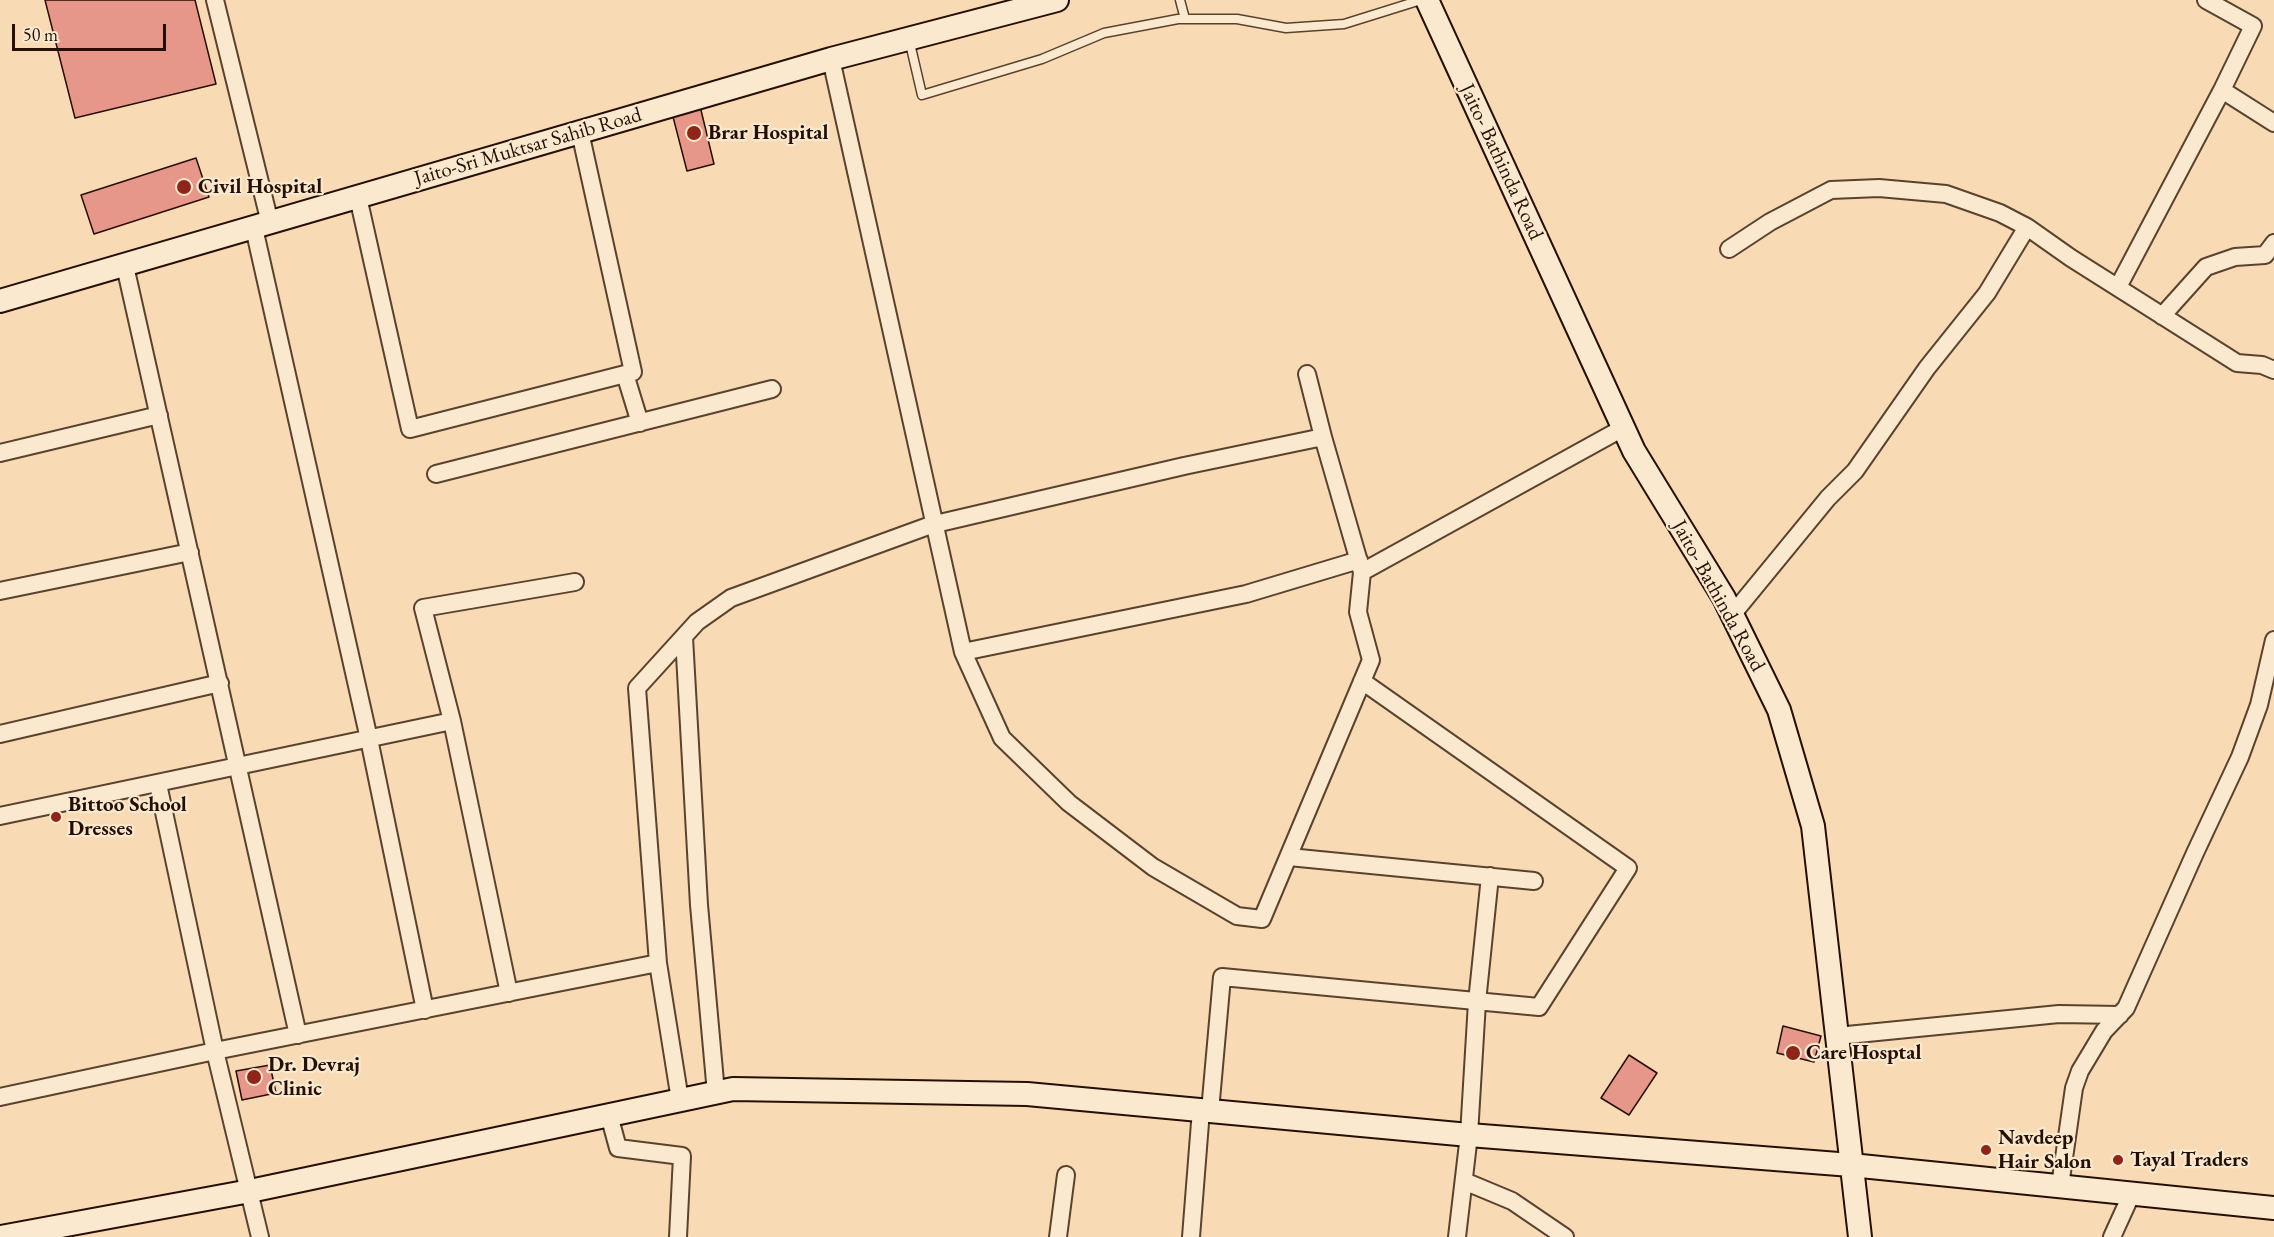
<!DOCTYPE html>
<html>
<head>
<meta charset="utf-8">
<style>
	body { margin:0 }
	#map { position:relative; width:2274px; height:1237px; overflow:hidden; background:#f8dbb5; font-family:"EB Garamond",serif }
	canvas { display:block }
	.scale { position:absolute; left:12px; top:24px; width:154px; height:27px; box-sizing:border-box; border:3px solid #260f00; border-top:0; padding-left:8px; font-size:18px; line-height:21px; white-space:nowrap; color:#260f00; -webkit-text-stroke:4px #fae8cf; paint-order:stroke }
</style>
</head>
<body>
<div id="map">
<canvas width="2274" height="1237"></canvas>
<div class="scale">50 m</div>
</div>
<script>
const c = document.querySelector('canvas').getContext('2d');
c.lineJoin = 'round';
function fillPath(path, color) { c.fillStyle = color; c.fill(path, 'evenodd'); }
const toPath = rows => new Path2D(rows.map(r => 'M' + r).join(''));
function stroke(path, color, width, dash) { c.strokeStyle = color; c.lineWidth = width; c.lineCap = dash ? 'butt' : 'round'; c.setLineDash(dash || []); c.stroke(path); }
function drawText(font, color, halo, rows, align = 'center') {
  c.font = font + ' "EB Garamond",serif'; c.lineWidth = 4.5; c.setLineDash([]); c.textBaseline = 'middle'; c.strokeStyle = halo; c.fillStyle = color; for (const [text, x, y, turn = 0] of rows) {
    c.save(); c.translate(x, y); c.rotate((+turn || 0) * Math.PI / 180); c.textAlign = isNaN(turn) ? turn : align; if (halo) c.strokeText(text, 0, 0); c.fillText(text, 0, 0); c.restore();
  }
}
const building = toPath([
	[45,0,195,0,216,84,75,118,45,0],
	[700,106,714,164,687,171,672,113,700,106],
	[196,158,209,197,94,234,81,195,196,158],
	[1783,1026,1821,1036,1814,1062,1777,1053,1783,1026],
	[1629,1055,1657,1073,1629,1115,1601,1098,1629,1055],
	[270,1065,276,1093,242,1100,236,1071,270,1065]
]);
fillPath(building, '#e7978a');
stroke(building, '#260f00', 1.5);
const lane = toPath([
	[1180,0,1185,19],
	[909,39,922,95,1042,59,1104,33,1178,19,1237,19,1286,28,1344,24,1421,0]
]);
const street = toPath([
	[215,0,270,223],
	[2206,0,2253,26,2222,90,2274,123],
	[831,59,963,652,1246,594,1359,560],
	[358,197,410,429,633,372,580,132],
	[254,228,369,739,425,1010],
	[1729,249,1770,222,1831,190,1879,188,1946,194,2000,213,2027,227],
	[125,266,298,1035],
	[2118,287,2222,90],
	[2162,316,2206,267,2235,257,2265,255,2274,243],
	[625,374,640,423],
	[1323,437,1362,572,1623,428],
	[0,453,159,415],
	[436,474,772,389],
	[0,591,190,552],
	[1732,615,1828,498,1855,471,1927,368,1987,293,2027,227,2071,258,2237,363,2262,365,2274,370],
	[684,637,699,905,716,1093],
	[963,652,1002,738,1069,803,1153,867,1237,916,1262,919,1371,660,1358,612,1362,572],
	[452,721,509,993],
	[0,734,220,683],
	[158,784,215,1051,658,963,680,1100],
	[0,816,452,721,423,608,575,582],
	[1289,857,1534,881],
	[658,963,637,688,697,622,731,598,931,525,1184,466,1323,437,1307,374],
	[1837,1036,2059,1014,2120,1015],
	[0,1097,215,1051,260,1237],
	[1210,1111,1222,977,1539,1007,1628,868,1362,681],
	[609,1115,618,1148,682,1156,678,1237],
	[1464,1181,1512,1201,1565,1237],
	[2060,1186,2074,1088,2080,1071,2104,1031,2126,1008,2195,853,2240,757,2259,705,2274,640],
	[1058,1237,1066,1175],
	[1191,1237,1201,1110],
	[1457,1237,1469,1135,1477,1002,1490,876],
	[2112,1237,2132,1193]
]);
const secondary = toPath([
	[1427,0,1634,451,1724,598,1779,710,1813,826,1860,1237],
	[0,301,831,59,1057,0],
	[1,1237,250,1191,733,1089,1027,1094,1469,1135,1851,1165,2274,1208]
]);
stroke(lane, '#5a422d', 11);
stroke(street, '#5a422d', 20);
stroke(secondary, '#260f00', 26);
stroke(lane, '#fae8cf', 8);
stroke(street, '#fae8cf', 16);
stroke(secondary, '#fae8cf', 22);
for (const [x, y, r, color] of [
	[694,133,8,"#8f2418"],
	[184,187,8,"#8f2418"],
	[56,817,6,"#8f2418"],
	[1793,1053,8,"#8f2418"],
	[254,1077,8,"#8f2418"],
	[1986,1150,6,"#8f2418"],
	[2118,1160,6,"#8f2418"]
]) { const dot = new Path2D(); dot.arc(x, y, r, 0, 2 * Math.PI); c.fillStyle = color; c.fill(dot); stroke(dot, '#fae8cf', 2); }
drawText('bold 21px', '#260f00', '#fae8cf', [
	["Brar Hospital",708,133],
	["Civil Hospital",198,187],
	["Bittoo School",68,805],
	["Dresses",68,829],
	["Care Hosptal",1806,1053],
	["Dr. Devraj",268,1065],
	["Clinic",268,1089],
	["Navdeep",1998,1138],
	["Hair Salon",1998,1162],
	["Tayal Traders",2130,1160]
], 'left');
drawText('21px', '#260f00', '#fae8cf', [
	["Jaito-Sri Muktsar Sahib Road",528,147,-16],
	["Jaito- Bathinda Road",1501,162,65],
	["Jaito- Bathinda Road",1718,596,61]
]);
</script>
</body>
</html>
